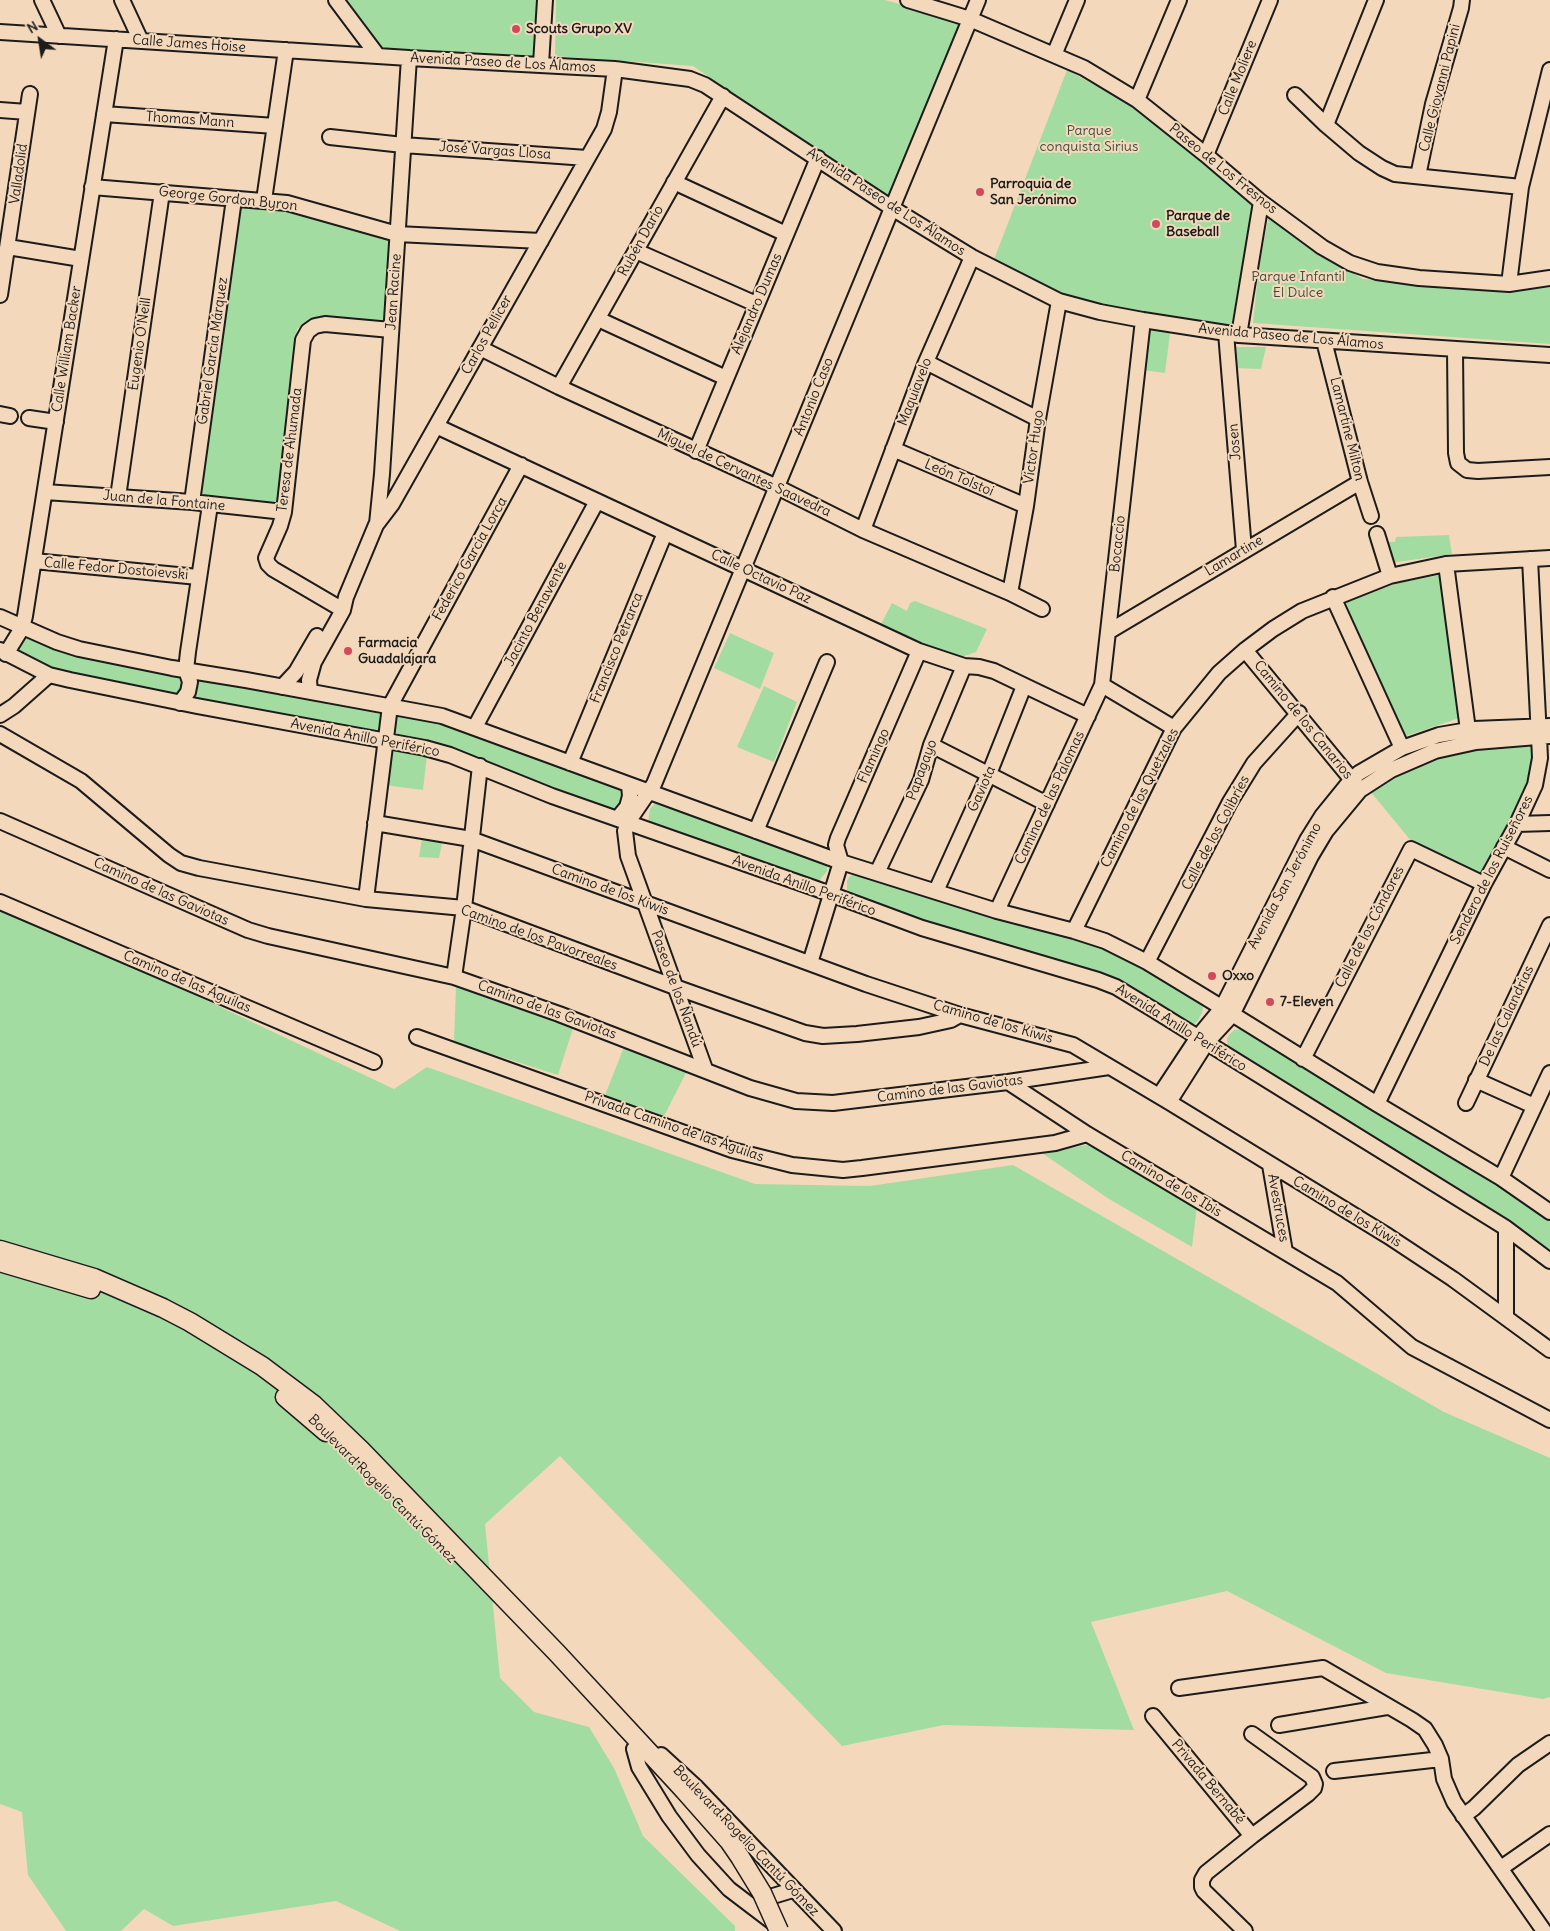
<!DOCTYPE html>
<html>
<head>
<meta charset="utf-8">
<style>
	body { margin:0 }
	#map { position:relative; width:1550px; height:1931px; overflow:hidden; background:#f4d8bb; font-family:Delius,sans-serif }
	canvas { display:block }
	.north { position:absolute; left:15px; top:15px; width:50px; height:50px; -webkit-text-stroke:4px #f4d8bb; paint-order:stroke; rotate:329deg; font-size:14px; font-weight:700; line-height:20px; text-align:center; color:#1c1c1c }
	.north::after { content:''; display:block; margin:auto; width:18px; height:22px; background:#1c1c1c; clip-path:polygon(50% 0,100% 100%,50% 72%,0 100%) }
</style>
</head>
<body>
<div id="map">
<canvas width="1550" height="1931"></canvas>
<div class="north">N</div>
</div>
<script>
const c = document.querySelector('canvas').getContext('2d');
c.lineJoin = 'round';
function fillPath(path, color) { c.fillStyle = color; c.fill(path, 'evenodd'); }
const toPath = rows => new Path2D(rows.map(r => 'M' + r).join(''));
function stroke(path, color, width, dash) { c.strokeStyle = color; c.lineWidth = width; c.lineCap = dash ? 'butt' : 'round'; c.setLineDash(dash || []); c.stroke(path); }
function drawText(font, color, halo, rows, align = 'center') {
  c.font = font + ' Delius,sans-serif'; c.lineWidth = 4; c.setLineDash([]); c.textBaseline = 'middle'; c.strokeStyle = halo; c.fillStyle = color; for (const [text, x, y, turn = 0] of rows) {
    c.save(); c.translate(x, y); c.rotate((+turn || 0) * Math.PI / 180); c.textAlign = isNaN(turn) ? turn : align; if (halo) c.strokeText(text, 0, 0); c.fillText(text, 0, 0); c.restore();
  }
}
fillPath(toPath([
	[345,0,540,0,535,56,381,51],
	[556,0,885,0,962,22,890,199,693,66,555,56],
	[1067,70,1135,107,1161,125,1183,143,1252,206,1231,328,1070,298,993,262],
	[241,205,289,206,394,243,387,322,312,317,297,329,280,505,197,497],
	[1270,211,1326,257,1363,279,1523,290,1550,284,1550,344,1253,323,1259,266],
	[1148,329,1170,333,1165,373,1143,370],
	[1229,347,1266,347,1261,369,1233,368],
	[1449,535,1452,554,1391,563,1386,542,1395,542,1396,537],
	[1445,574,1462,717,1403,737,1342,604,1398,583],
	[915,601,987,629,976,652,958,658,919,645,880,626,892,603,907,611,910,603],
	[730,633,774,653,760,689,714,668],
	[24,636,55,649,382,711,441,720,483,734,622,789,624,799,616,814,491,767,113,686,51,669,17,650],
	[764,686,797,702,774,762,737,747],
	[1535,745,1534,773,1487,871,1477,873,1412,842,1370,791,1409,768,1453,752,1483,748],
	[389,750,427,754,423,790,384,785],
	[656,802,660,802,827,863,827,871,818,882,648,823,650,809],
	[422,838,443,839,439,858,419,857],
	[858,873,1104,945,1198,997,1204,1003,1202,1013,1197,1022,1188,1028,1109,979,956,935,847,893,847,881,850,876],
	[0,903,394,1089,427,1067,755,1184,870,1186,1013,1165,1444,1412,1550,1458,1550,1697,1543,1699,1386,1673,1227,1591,1091,1622,1134,1730,944,1725,842,1746,560,1456,485,1524,500,1678,534,1712,589,1727,614,1768,643,1836,735,1926,735,1931,400,1931,336,1901,173,1926,144,1909,121,1931,66,1931,28,1875,22,1812,0,1804],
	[456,986,574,1025,558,1075,454,1042],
	[1242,1029,1247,1030,1521,1198,1550,1219,1550,1255,1228,1049,1227,1039,1229,1035,1234,1030],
	[624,1047,688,1069,662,1120,605,1095],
	[1086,1145,1131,1162,1197,1206,1192,1247,1109,1199,1042,1153]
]), '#a3dca1');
const minor = toPath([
	[42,0,59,36],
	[122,0,141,41],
	[336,0,378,56],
	[908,0,970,19,1084,68,1137,100,1206,155,1261,202,1322,247,1350,263,1377,272,1419,278,1509,284,1550,278],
	[0,32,409,58,615,69,690,79,705,85,892,208,972,257,1059,301,1100,312,1143,320,1239,335,1550,355],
	[1054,55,1077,0],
	[541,64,545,0],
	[1295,95,1326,125,1359,153,1382,168,1395,174,1521,187],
	[1137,100,1179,0],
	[0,110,27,112],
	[104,114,275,126],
	[1326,125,1376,0],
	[330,137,403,145,587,158],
	[1206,155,1270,0],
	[1418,176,1433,104,1461,8,1462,0],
	[674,182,786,234],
	[92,187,287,203,397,234,541,241],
	[264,200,286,50],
	[8,247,81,259],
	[636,251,756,304],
	[1509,284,1521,187,1550,70],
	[0,295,30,94],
	[598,319,726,378],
	[1226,333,1244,550],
	[1239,335,1261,202],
	[1324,341,1360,482,1371,516],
	[480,348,559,387,777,487,863,530,1010,593,1042,609],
	[1455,350,1456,453,1458,463,1467,470,1478,471,1550,467],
	[926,362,1038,419],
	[559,387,723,96],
	[0,414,10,416],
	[29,418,56,422],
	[436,426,919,651,964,666,979,667,994,671,1088,716],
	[893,449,1026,506],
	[696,451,818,158],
	[45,492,192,502,284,512],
	[118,497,162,192],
	[192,502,234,199],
	[377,524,382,474,409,58],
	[863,530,926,362,972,257],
	[1377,534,1390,576],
	[34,561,198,577],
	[1446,564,1468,730],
	[1010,593,1026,506,1038,419,1059,301],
	[1333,597,1402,748],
	[343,610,273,569,268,564,266,558,280,526,284,512,303,340,308,331,315,326,325,324,391,330],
	[0,617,57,642,79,649,172,668,246,680,442,716,841,862,997,911,1074,931,1105,941,1147,962,1208,999,1377,1104,1501,1178,1550,1212],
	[1108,632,1360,482],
	[0,650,49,675,70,680,197,706,425,748,450,755,552,796,817,889,922,928,1098,980,1116,987,1154,1010,1506,1228,1550,1261],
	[1245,650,1357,786],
	[6,654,22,628,25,616,116,39],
	[1102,685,1174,728],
	[282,687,296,672,317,636],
	[310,692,309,680,314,662,343,610,346,597,376,525,392,504,604,129,609,112,615,69],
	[180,703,188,692,190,682,186,670,188,652,210,505],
	[0,715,14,706,49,675],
	[475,727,597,501],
	[0,734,81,781,169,855,181,863,199,868,366,899,464,908,675,987,805,1033,823,1036,857,1034,919,1027,951,1020,960,1015],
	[931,745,1047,804],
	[570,763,665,533],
	[618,818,627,807,630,796,629,785],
	[0,821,248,930,268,936,454,977,559,1014,750,1088,796,1101,833,1103,1008,1082,1109,1067],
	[375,823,471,839,866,984,960,1015,1073,1045,1169,1102,1388,1236,1453,1279,1550,1350],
	[1517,824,1550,823],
	[756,831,827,662],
	[1504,847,1550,870],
	[877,873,921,780,931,745,964,666],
	[936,891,989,774,1024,686],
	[366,899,390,706,521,465],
	[0,902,374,1062],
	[997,911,1102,685,1143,320],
	[1074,931,1174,728,1219,673,1245,650,1273,629,1302,611,1390,576,1446,564,1550,558],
	[1147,962,1230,802,1254,763,1299,713],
	[810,963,841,862,836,845,838,838,919,651],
	[454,977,464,908,480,766],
	[417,1037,732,1150,792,1165,843,1170,862,1168,1055,1143,1087,1134],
	[1303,1059,1411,849,1484,884],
	[705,1069,628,856,625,831,628,822,654,784,978,0],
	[1476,1080,1534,1106],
	[1008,1082,1087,1134,1337,1283,1412,1347,1550,1420],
	[1159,1096,1198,1037,1222,1008,1307,840,1322,816,1352,779,1359,773,1402,748,1439,735,1474,729,1550,726],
	[1169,1102,1207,1042,1232,1015,1311,856,1326,831,1360,790,1391,770,1435,751,1476,742,1550,736],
	[1466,1103,1550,925],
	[1377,1104,1484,884,1517,824,1535,785,1540,758,1539,737,1530,559],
	[1270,1165,1285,1252],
	[1501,1178,1550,1073],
	[1506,1318,1506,1228],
	[1179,1688,1323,1668,1412,1720,1425,1729,1435,1745,1441,1759,1444,1779,1454,1802,1544,1931],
	[1153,1716,1252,1836],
	[1279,1725,1387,1707],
	[634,1749,639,1767,669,1816,698,1855,729,1889,775,1924],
	[661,1755,697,1788,834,1931],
	[1334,1771,1441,1759],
	[1463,1816,1474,1808,1518,1765,1550,1743],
	[1501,1868,1550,1834],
	[765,1911,766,1904,773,1896,793,1890],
	[1245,1931,1204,1891,1202,1887,1202,1880,1206,1873,1252,1836,1308,1794,1314,1788,1315,1784,1312,1777,1252,1734]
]);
const major = toPath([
	[0,1250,94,1278,163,1308,190,1322,262,1366,314,1405,361,1450,557,1653,683,1789],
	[3,1263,91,1289],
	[285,1397,326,1432]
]);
stroke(minor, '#1c1c1c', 18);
stroke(major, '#1c1c1c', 21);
stroke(minor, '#f4d8bb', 14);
stroke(major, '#f4d8bb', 18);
const majorBridge = toPath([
	[683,1789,729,1841,740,1857,762,1893,779,1931]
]);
stroke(majorBridge, '#1c1c1c', 21, []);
stroke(majorBridge, '#f4d8bb', 18);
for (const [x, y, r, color] of [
	[516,29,5,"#d1495b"],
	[980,192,5,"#d1495b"],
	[1156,224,5,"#d1495b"],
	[348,651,5,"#d1495b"],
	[1212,976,5,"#d1495b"],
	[1270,1002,5,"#d1495b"]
]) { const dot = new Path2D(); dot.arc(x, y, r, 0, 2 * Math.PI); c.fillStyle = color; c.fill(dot); stroke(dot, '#f4d8bb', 2); }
drawText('bold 14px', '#1c1c1c', '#f4d8bb', [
	["Scouts Grupo XV",526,29],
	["Parroquia de",990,184],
	["San Jerónimo",990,200],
	["Parque de",1166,216],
	["Baseball",1166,232],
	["Farmacia",358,643],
	["Guadalajara",358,659],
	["Oxxo",1222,976],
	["7-Eleven",1280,1002]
], 'left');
drawText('14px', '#1c1c1c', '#f4d8bb', [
	["Calle James Hoise",189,44,4],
	["Avenida Paseo de Los Álamos",503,63,3],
	["Calle Moliere",1238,78,-68],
	["Calle Giovanni Papini",1440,88,-76],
	["Thomas Mann",190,120,4],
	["José Vargas Llosa",495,151,4],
	["Paseo de Los Fresnos",1223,169,39],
	["Valladolid",19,174,-82],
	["George Gordon Byron",228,199,6],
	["Avenida Paseo de Los Álamos",886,202,33],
	["Rubén Darío",641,241,-61],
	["Jean Racine",394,292,-86],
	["Alejandro Dumas",757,304,-67],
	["Carlos Pellicer",487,335,-61],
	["Avenida Paseo de Los Álamos",1291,337,5],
	["Eugenio O'Neill",140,344,-82],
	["Calle William Backer",67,349,-81],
	["Gabriel García Márquez",213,351,-82],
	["Maquiavelo",915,392,-69],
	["Antonio Caso",814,397,-68],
	["Lamartine Milton",1347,429,76],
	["Josen",1235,442,-95],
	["Víctor Hugo",1034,447,-82],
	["Teresa de Ahumada",290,450,-83],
	["Miguel de Cervantes Saavedra",744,473,25],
	["León Tolstoi",959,478,23],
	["Juan de la Fontaine",164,501,5],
	["Bocaccio",1118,544,-84],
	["Lamartine",1234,556,-31],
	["Federico García Lorca",470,559,-61],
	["Calle Fedor Dostoievski",116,569,5],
	["Calle Octavio Paz",761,577,25],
	["Jacinto Benavente",536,614,-62],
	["Francisco Petrarca",617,648,-68],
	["Camino de los Canarios",1303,720,51],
	["Avenida Anillo Periférico",365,738,11],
	["Flamingo",874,756,-66],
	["Papagayo",922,770,-70],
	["Gaviota",982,789,-66],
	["Camino de las Palomas",1050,798,-65],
	["Camino de los Quetzales",1140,798,-63],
	["Calle de los Colibríes",1216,833,-62],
	["Sendero de los Ruiseñores",1492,870,-63],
	["Avenida Anillo Periférico",804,886,20],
	["Avenida San Jerónimo",1285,886,-62],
	["Camino de los Kiwis",610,890,20],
	["Camino de las Gaviotas",161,892,24],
	["Calle de los Cóndores",1370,927,-63],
	["Camino de los Pavorreales",539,938,20],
	["Camino de las Águilas",187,982,23],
	["Paseo de los Ñandú",676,989,70],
	["Camino de las Gaviotas",547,1010,20],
	["De las Calandrias",1507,1016,-65],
	["Camino de los Kiwis",993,1022,16],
	["Avenida Anillo Periférico",1181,1028,32],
	["Camino de las Gaviotas",950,1089,-7],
	["Privada Camino de las Águilas",674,1127,19],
	["Camino de los Ibis",1171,1184,31],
	["Avestruces",1278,1208,80],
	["Camino de los Kiwis",1347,1212,31],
	["Boulevard Rogelio Cantú Gómez",382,1489,45],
	["Privada Bernabé",1208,1782,50],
	["Boulevard Rogelio Cantú Gómez",746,1841,46]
]);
drawText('14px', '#3e4c3d', '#f4d8bb', [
	["Parque",1089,131],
	["conquista Sirius",1089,147],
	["Parque Infantil",1298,277],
	["El Dulce",1298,293]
]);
</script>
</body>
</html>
